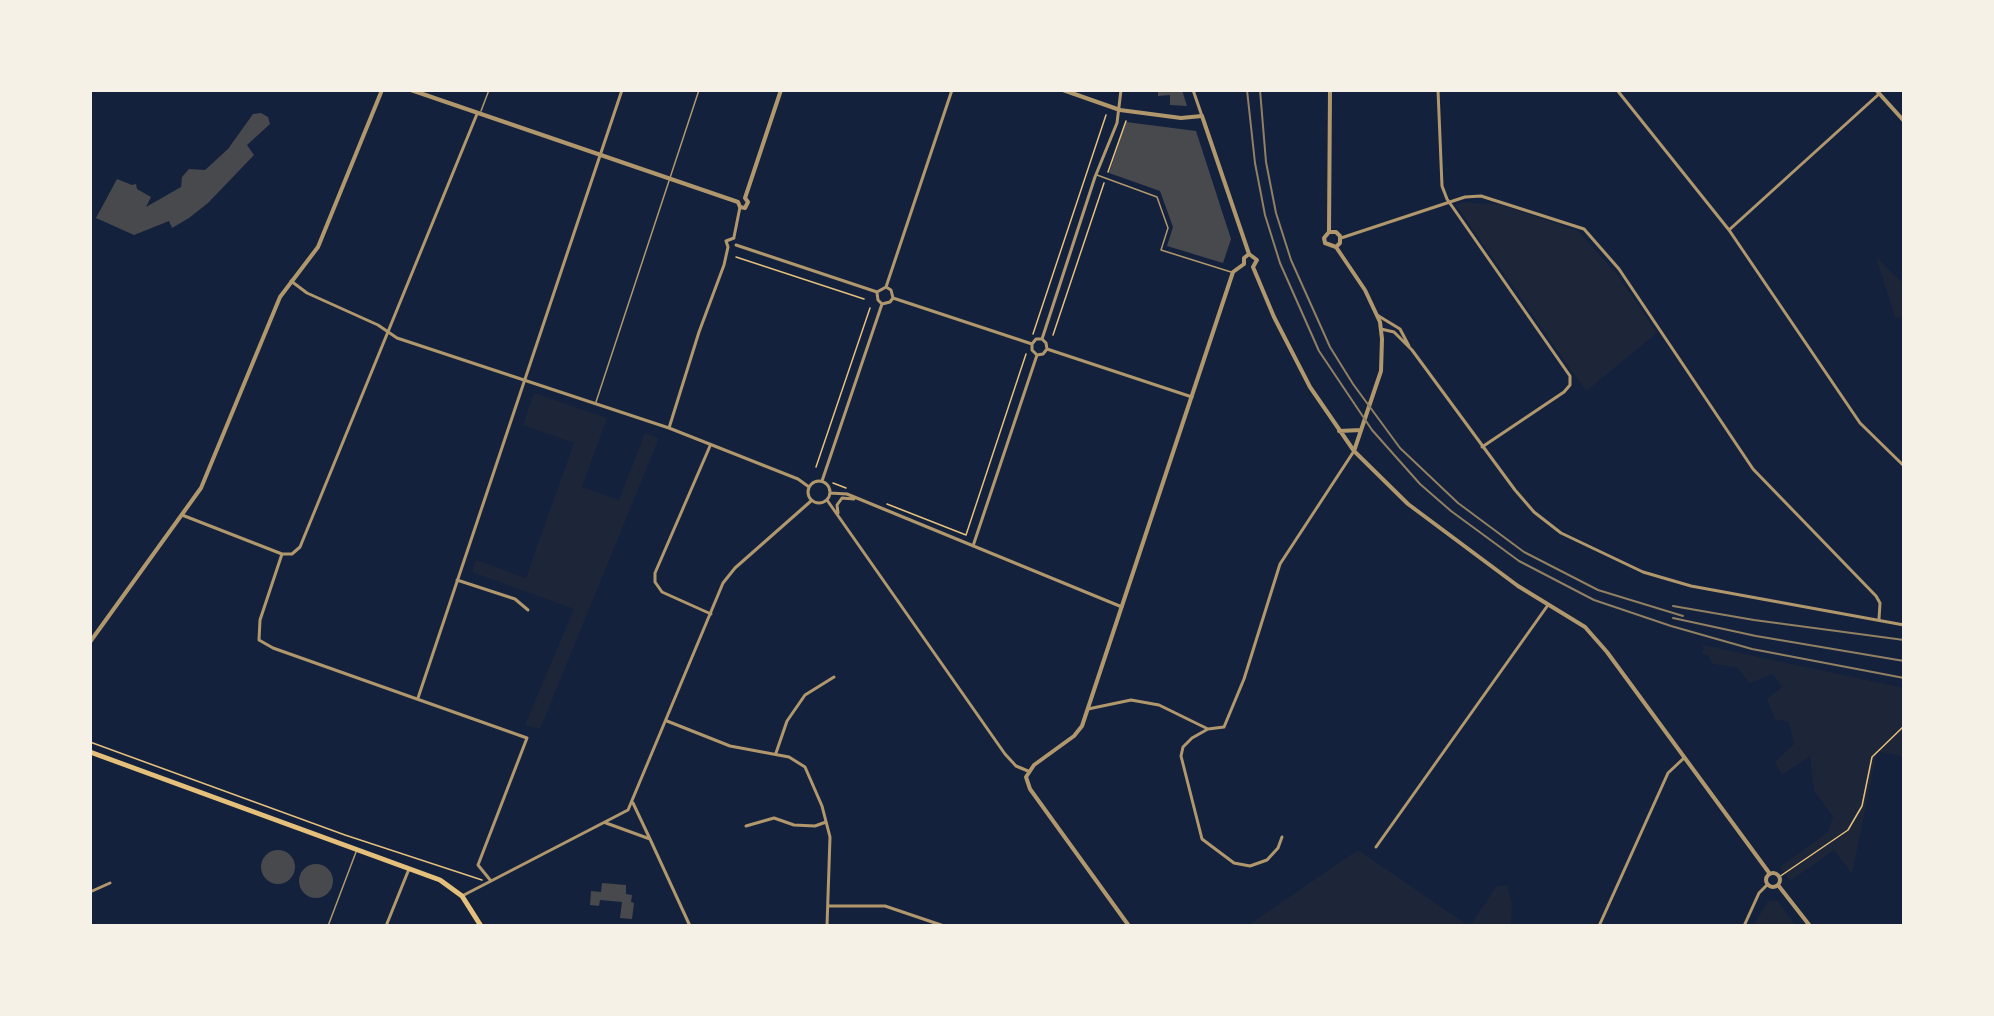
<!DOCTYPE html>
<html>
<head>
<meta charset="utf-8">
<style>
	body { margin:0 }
	#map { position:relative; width:1994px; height:1016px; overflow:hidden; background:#14213d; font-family:Lato,sans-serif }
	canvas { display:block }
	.frame { position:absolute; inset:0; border:92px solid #f6f1e7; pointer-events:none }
</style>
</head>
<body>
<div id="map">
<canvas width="1994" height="1016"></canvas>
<div class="frame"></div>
</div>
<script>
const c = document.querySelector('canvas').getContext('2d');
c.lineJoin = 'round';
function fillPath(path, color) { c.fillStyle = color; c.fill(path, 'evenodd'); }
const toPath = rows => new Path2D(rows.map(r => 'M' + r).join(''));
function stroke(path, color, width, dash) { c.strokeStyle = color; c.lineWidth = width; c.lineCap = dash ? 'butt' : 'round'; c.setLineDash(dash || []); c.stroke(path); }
fillPath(toPath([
	[1464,202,1501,205,1578,231,1616,273,1657,333,1586,391,1456,205],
	[1876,257,1904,284,1904,319,1895,317],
	[534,393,607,418,582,487,619,500,645,433,659,438,540,729,525,725,574,609,472,572,476,560,526,578,574,443,523,425],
	[1702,645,1904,688,1904,757,1877,751,1852,874,1834,850,1790,881,1780,867,1828,832,1833,817,1814,791,1810,756,1782,775,1775,762,1794,744,1789,722,1775,719,1767,699,1782,687,1773,674,1750,683,1736,667,1713,664,1708,655,1703,654,1702,650,1705,650],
	[1358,850,1441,907,1469,926,1247,926],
	[1507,885,1512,903,1511,926,1470,926,1496,887],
	[1768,901,1778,901,1796,926,1753,926]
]), '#1d2539');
fillPath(toPath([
	[1158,90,1182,90,1187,106,1170,105,1170,95,1158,96],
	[261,113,268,117,270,124,247,145,254,155,208,203,189,218,172,228,169,221,134,235,96,218,117,179,132,185,136,184,137,189,151,197,146,207,181,187,182,177,189,169,205,170,228,149,253,114],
	[1126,122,1196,131,1231,239,1223,263,1167,246,1173,227,1160,191,1109,173],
	'261 867a17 17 0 1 1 34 0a17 17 0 1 1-34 0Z',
	'299 881a17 17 0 1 1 34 0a17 17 0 1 1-34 0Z',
	[602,883,626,885,626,894,632,895,631,902,634,903,632,919,620,918,622,902,600,900,599,906,590,905,591,891,601,892]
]), '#48494c');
stroke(toPath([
	[1108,172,1126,121],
	[736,257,864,299],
	[1033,334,1106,115],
	[1053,335,1104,183],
	[816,467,870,308],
	[833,483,846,488],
	[887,504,966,535,1026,354],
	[90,742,345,835,482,880],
	[1779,877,1848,830,1862,806,1872,757,1904,726]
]), '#e5c07b', 1.5);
stroke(toPath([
	[481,111,489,90],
	[1097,175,1157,197,1168,228,1161,250,1231,272],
	[596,402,699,90],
	[328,926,356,852]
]), '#b1986c', 1.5);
stroke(toPath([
	[1193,90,1202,116],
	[1438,90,1442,186,1447,199,1570,376,1570,385,1564,392,1482,447],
	[1617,90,1729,230,1860,423,1904,466],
	[1729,230,1879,94],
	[734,237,740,207],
	[1341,238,1465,197,1481,196,1584,229,1619,269,1753,469,1876,596,1880,603,1879,619],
	[736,245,877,292],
	[291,281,307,293,378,325,397,338,669,428,798,479,809,487],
	[886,287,952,90],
	[877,292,886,287],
	[877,293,878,300,882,304],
	[893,298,1032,344],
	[882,304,890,302,893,298,891,290,886,287],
	[1377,315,1400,329,1409,346],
	[1381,329,1394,332,1412,350,1515,490,1534,512,1561,533,1643,572,1691,586,1904,625],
	[1042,339,1095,177,1117,123,1121,90],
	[1042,339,1046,343,1047,349],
	[1032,344,1032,350,1037,355],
	[1032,344,1036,339,1042,339],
	[1047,349,1192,397],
	[1037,355,1043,354,1047,349],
	[669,428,699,332,724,265,728,247,726,241,734,238],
	[710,446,655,573,655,582,662,592,711,614],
	'808 492a11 11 0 1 1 22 0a11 11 0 1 1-22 0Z',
	[822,481,882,304],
	[830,493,847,494,1122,607],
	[827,500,1005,754,1016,766,1028,771],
	[838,513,837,505,842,498,854,499],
	[182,515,282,554,292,554,300,547,477,114],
	[973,546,1037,355],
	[282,554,260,620,259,640,273,648,527,738,478,865,491,881],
	[457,580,515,599,528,610],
	[418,698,622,90],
	[1088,709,1131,700,1159,705,1208,729],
	[667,721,730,746,789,757,805,767,822,806,830,837,827,926],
	[776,753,787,721,805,695,834,677],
	[633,803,650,839],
	[606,823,650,839,690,926],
	[746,826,774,818,794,825,815,826,826,822],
	[1282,837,1278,848,1267,860,1250,866,1234,863,1202,839,1181,756,1183,747,1192,738,1208,729,1224,727,1244,679,1280,564,1354,451],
	[1376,847,1548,605],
	[90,892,110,883],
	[462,896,628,810,723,583,735,568,811,501],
	[828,906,885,906,944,926],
	[386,926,409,869],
	[1599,926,1668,773,1684,758],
	[1744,926,1759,893,1768,884]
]), '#b1986c', 3);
stroke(toPath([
	[411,90,738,202],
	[1063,90,1120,110,1181,118,1202,116,1249,254],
	[1876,90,1904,121],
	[745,198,781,90],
	[738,202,740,207,745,208,748,202,745,198],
	[1329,232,1330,90],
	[1329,232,1336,232,1340,236,1340,243,1336,247],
	[1329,232,1324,238,1325,243,1336,247],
	[1336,247,1365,290,1380,322,1382,339,1381,371,1354,451],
	[1249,254,1257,260,1253,267],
	[1244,264,1244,258,1249,254],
	[1253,267,1274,317,1310,387,1354,451,1408,504,1518,586,1585,627,1607,652,1770,874],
	[1339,431,1361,430],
	[90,642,201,488,280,297,318,247,382,90],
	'1766 880a7 7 0 1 1 14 0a7 7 0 1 1-14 0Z',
	[1778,885,1810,926],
	[1129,926,1030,789,1026,777,1034,765,1074,736,1082,726,1233,272,1244,264]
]), '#b1986c', 4);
stroke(toPath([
	[90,752,440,880,462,896,481,926]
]), '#e5c07b', 5);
stroke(toPath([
	[1247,90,1255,163,1265,215,1280,263,1319,351,1372,430,1420,484,1451,511,1519,561,1594,600,1671,626,1752,649,1904,678],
	[1260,90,1266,162,1276,213,1291,260,1330,347,1353,384,1400,448,1458,503,1524,552,1598,590,1683,616],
	[1673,606,1754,620,1904,640],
	[1673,618,1756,636,1904,661]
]), '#918062', 2);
</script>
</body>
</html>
